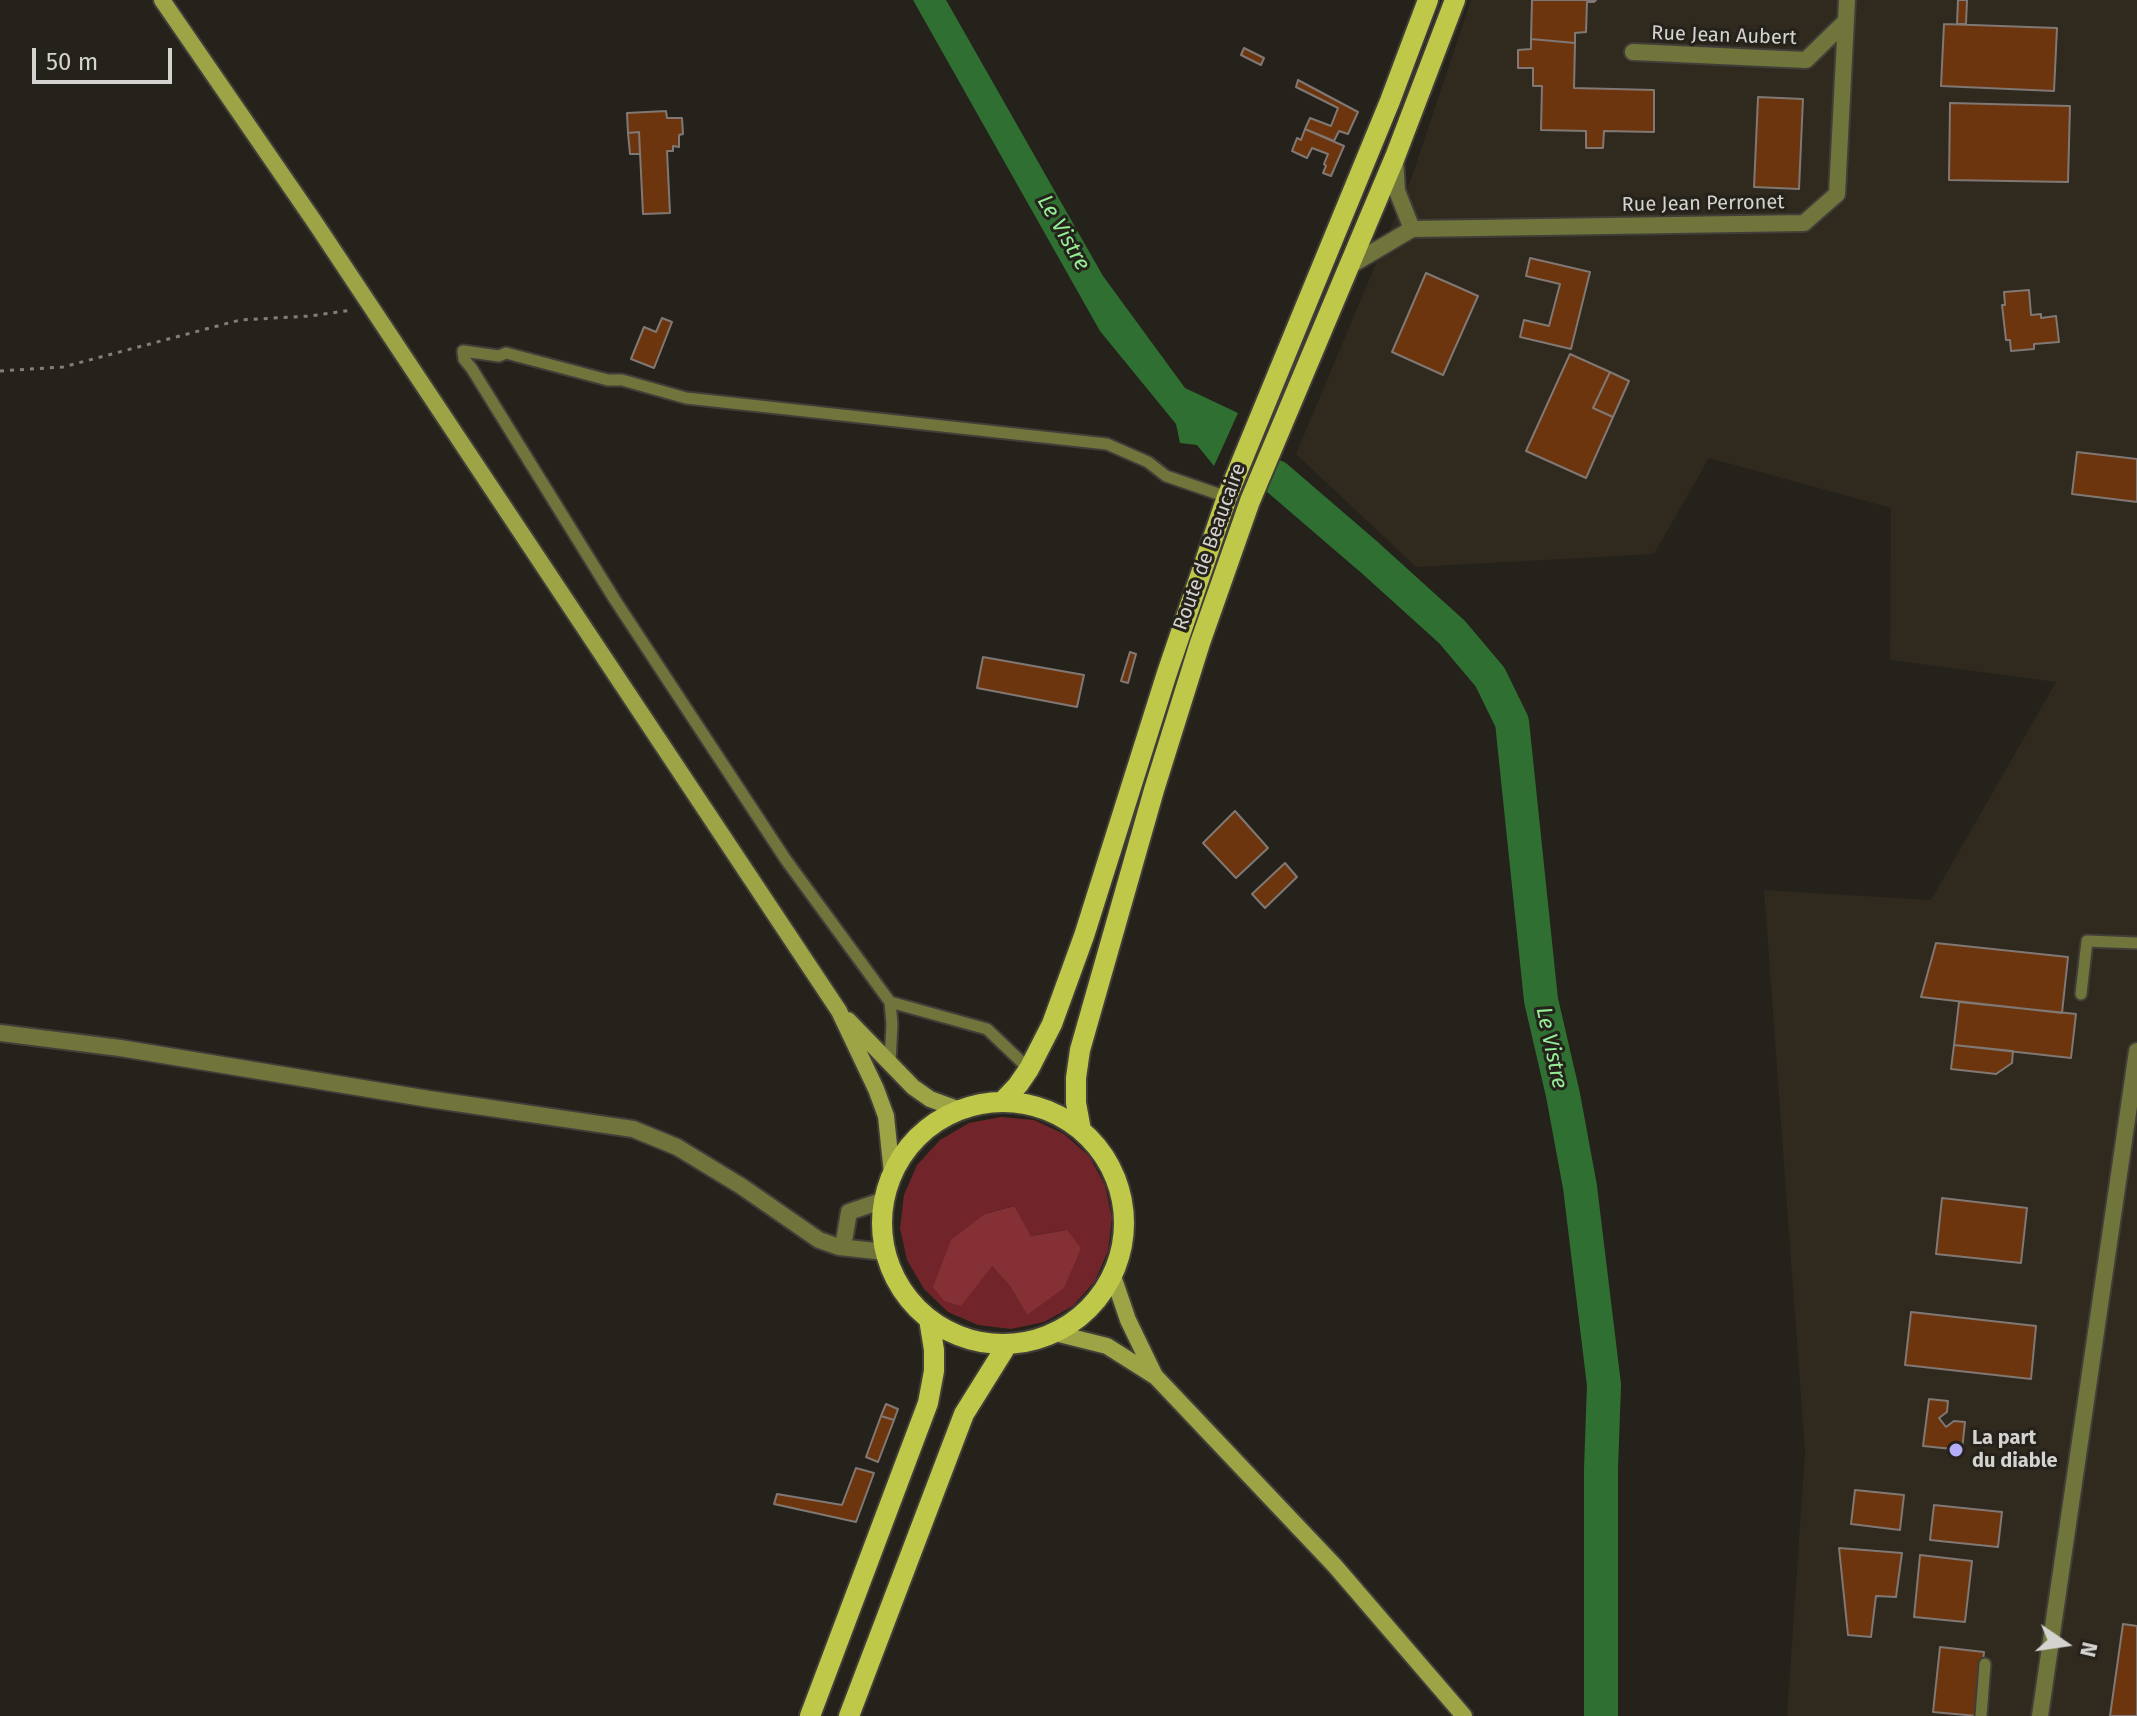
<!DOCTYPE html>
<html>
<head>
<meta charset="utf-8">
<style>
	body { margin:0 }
	#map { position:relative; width:2137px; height:1716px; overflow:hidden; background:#25221c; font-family:"Fira Sans",sans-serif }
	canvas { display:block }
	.north { position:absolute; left:2025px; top:1604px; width:80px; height:80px; -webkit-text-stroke:6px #25221c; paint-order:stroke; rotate:103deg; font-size:22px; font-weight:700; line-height:32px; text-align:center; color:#d5d3cf }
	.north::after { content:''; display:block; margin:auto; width:28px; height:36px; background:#d5d3cf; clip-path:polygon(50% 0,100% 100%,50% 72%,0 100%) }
	.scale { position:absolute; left:32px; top:48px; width:140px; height:36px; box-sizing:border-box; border:4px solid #d5d3cf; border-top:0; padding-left:10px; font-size:24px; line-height:28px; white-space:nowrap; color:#d5d3cf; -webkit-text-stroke:6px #25221c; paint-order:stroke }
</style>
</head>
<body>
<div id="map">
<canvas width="2137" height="1716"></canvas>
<div class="north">N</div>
<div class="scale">50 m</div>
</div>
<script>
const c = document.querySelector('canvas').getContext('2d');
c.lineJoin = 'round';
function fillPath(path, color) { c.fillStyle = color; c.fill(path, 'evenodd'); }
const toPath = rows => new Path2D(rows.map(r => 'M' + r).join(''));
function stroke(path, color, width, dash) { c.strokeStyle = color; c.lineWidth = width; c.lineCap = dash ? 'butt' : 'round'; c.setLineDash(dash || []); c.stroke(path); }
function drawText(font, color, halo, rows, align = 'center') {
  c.font = font + ' "Fira Sans",sans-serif'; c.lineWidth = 6; c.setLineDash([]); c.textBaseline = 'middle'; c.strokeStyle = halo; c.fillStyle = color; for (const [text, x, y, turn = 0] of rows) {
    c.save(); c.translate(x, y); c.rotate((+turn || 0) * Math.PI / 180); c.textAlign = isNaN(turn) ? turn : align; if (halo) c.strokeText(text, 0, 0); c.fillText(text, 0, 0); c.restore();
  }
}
fillPath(toPath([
	[1471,0,2137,0,2137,1716,1787,1716,1805,1452,1764,890,1931,900,2056,682,1890,660,1891,508,1709,458,1654,554,1416,567,1296,454,1410,182]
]), '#2f291e');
fillPath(toPath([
	[1001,1117,1034,1120,1064,1134,1089,1156,1105,1185,1112,1218,1108,1251,1095,1281,1073,1306,1044,1322,1011,1329,978,1325,948,1312,924,1289,907,1260,900,1228,904,1195,917,1165,940,1140,969,1123],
	[1013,1206,1031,1236,1066,1230,1027,1315,1010,1286,992,1266,985,1214]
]), '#71252a');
fillPath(toPath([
	[1014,1206,1031,1236,1067,1230,1081,1248,1064,1288,1027,1315,1010,1286,992,1266,961,1306,944,1301,933,1287,951,1240,985,1214]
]), '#843034');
fillPath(toPath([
	[913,0,946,0,1103,276,1185,388,1238,413,1214,466,1197,445,1180,443,1176,424,1100,331]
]), '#2f7032');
stroke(toPath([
	[1276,477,1369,557,1452,632,1490,677,1512,722,1541,1000,1563,1095,1580,1187,1604,1385,1601,1469,1601,1716]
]), '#2f7032', 34);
const building = toPath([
	[1532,0,1596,0,1594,2,1587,2,1586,32,1575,33,1575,43,1531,39,1532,0],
	[1958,0,1967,0,1966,24,1957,24,1958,0],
	[1944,24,2057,28,2054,91,1941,86,1944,24],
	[1531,39,1575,43,1574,88,1654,90,1654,132,1604,131,1603,148,1586,148,1586,131,1541,130,1542,86,1533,86,1533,68,1518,68,1518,50,1531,49,1531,39],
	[1244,48,1264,58,1261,65,1241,55,1244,48],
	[1298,80,1358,112,1348,134,1339,131,1334,141,1305,129,1310,118,1331,126,1338,108,1296,87,1298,80],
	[1758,97,1803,99,1799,189,1754,187,1758,97],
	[1950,103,2070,106,2068,182,1949,180,1950,103],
	[666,111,667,118,682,118,683,134,679,135,679,147,673,146,673,151,667,151,670,213,643,214,639,132,628,133,627,113,666,111],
	[1305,129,1344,146,1331,176,1323,173,1326,166,1324,164,1328,154,1312,148,1307,158,1292,151,1297,138,1301,140,1305,129],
	[639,132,640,154,630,154,628,133,639,132],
	[1530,258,1590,272,1571,349,1520,337,1524,320,1549,326,1560,284,1526,276,1530,258],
	[1426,273,1478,296,1443,375,1392,352,1426,273],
	[2029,290,2031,315,2041,314,2041,318,2056,316,2059,342,2034,344,2034,349,2011,351,2010,340,2006,340,2002,305,2005,305,2004,292,2029,290],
	[662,318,672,322,654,368,631,359,644,327,656,332,662,318],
	[1570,354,1610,372,1593,408,1613,417,1586,478,1526,451,1570,354],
	[1610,372,1629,381,1613,417,1593,408,1610,372],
	[2077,452,2137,459,2137,502,2072,494,2077,452],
	[1130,652,1136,654,1128,683,1121,681,1130,652],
	[983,657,1084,675,1077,707,977,688,983,657],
	[1235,811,1268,848,1236,878,1203,843,1235,811],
	[1285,863,1297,877,1265,908,1252,894,1285,863],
	[1936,943,2068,957,2062,1013,1921,997,1936,943],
	[1959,1002,2076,1014,2071,1058,1954,1045,1959,1002],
	[1954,1045,2013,1051,2012,1063,1996,1074,1951,1069,1954,1045],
	[1942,1198,2027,1208,2021,1263,1936,1254,1942,1198],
	[1911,1312,2036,1326,2031,1379,1905,1365,1911,1312],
	[1929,1399,1948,1401,1947,1412,1939,1418,1946,1427,1954,1421,1965,1422,1962,1450,1923,1446,1929,1399],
	[886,1404,898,1409,894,1420,881,1416,886,1404],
	[881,1416,894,1420,878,1462,866,1457,881,1416],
	[856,1468,874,1473,856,1522,774,1504,777,1494,842,1505,856,1468],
	[1855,1490,1904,1495,1900,1530,1851,1524,1855,1490],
	[1934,1505,2002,1512,1998,1547,1930,1540,1934,1505],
	[1839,1548,1902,1553,1896,1597,1876,1596,1871,1637,1848,1635,1839,1548],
	[1920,1555,1972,1561,1965,1622,1914,1617,1920,1555],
	[2123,1624,2137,1626,2137,1716,2110,1716,2123,1624],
	[1940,1647,1984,1652,1977,1716,1933,1712,1940,1647]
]);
fillPath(building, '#6c350e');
stroke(building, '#807874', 2);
const lane = toPath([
	[2081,994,2087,941,2137,943],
	[890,1002,987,1029,1029,1069],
	[890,1062,892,1024,890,1002,786,860,615,600,472,369,464,359,463,351,499,356,506,353,608,380,622,380,686,398,1107,444,1148,462,1166,476,1227,497],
	[1981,1716,1985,1664]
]);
const street = toPath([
	[1633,52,1806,60,1846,21],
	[1395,158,1397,191,1412,229],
	[1351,265,1412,229,1804,223,1837,194,1847,0],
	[0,1033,120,1048,429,1099,633,1129,677,1147,741,1186,819,1240,839,1247,885,1252],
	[843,1247,849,1212,884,1200],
	[2040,1716,2137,1051]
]);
const secondary = toPath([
	[162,0,316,224,839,1011,876,1089,886,1116,892,1174],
	[848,1020,913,1087,930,1099,960,1110],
	[1113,1276,1128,1320,1155,1376],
	[1055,1333,1107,1346,1156,1377,1335,1566,1464,1716]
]);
const primary = toPath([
	[1002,1102,1018,1085,1029,1069,1052,1024,1084,936,1167,673,1227,497,1390,101,1428,0],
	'882 1223a121 121 0 1 1 242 0a121 121 0 1 1-242 0Z',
	[1081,1130,1076,1103,1076,1078,1080,1050,1154,790,1200,643,1250,501,1395,157,1455,0],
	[810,1716,928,1403,934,1371,934,1350,929,1319],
	[849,1716,964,1414,1007,1345]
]);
stroke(lane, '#413e39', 15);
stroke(street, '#413e39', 20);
stroke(secondary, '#413e39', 20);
stroke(primary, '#413e39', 24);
stroke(toPath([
	[0,371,63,367,240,320,310,316,352,310]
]), '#827f7b', 3, [4, 6]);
stroke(lane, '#70753c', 11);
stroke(street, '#70753c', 16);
stroke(secondary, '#9ca445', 16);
stroke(primary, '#bfc849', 20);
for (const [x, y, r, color] of [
	[1956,1450,8,"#b3adf9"]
]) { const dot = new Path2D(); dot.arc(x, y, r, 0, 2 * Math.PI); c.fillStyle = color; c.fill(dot); stroke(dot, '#25221c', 3); }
drawText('20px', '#d5d3cf', '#25221c', [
	["Rue Jean Aubert",1724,36,2],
	["Rue Jean Perronet",1703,204,-1],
	["Route de Beaucaire",1210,547,-70]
]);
drawText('bold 20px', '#d5d3cf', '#25221c', [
	["La part",1972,1438],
	["du diable",1972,1461]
], 'left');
drawText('italic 22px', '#95ed95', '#25221c', [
	["Le Vistre",1063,233,60],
	["Le Vistre",1551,1048,78]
]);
</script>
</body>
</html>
